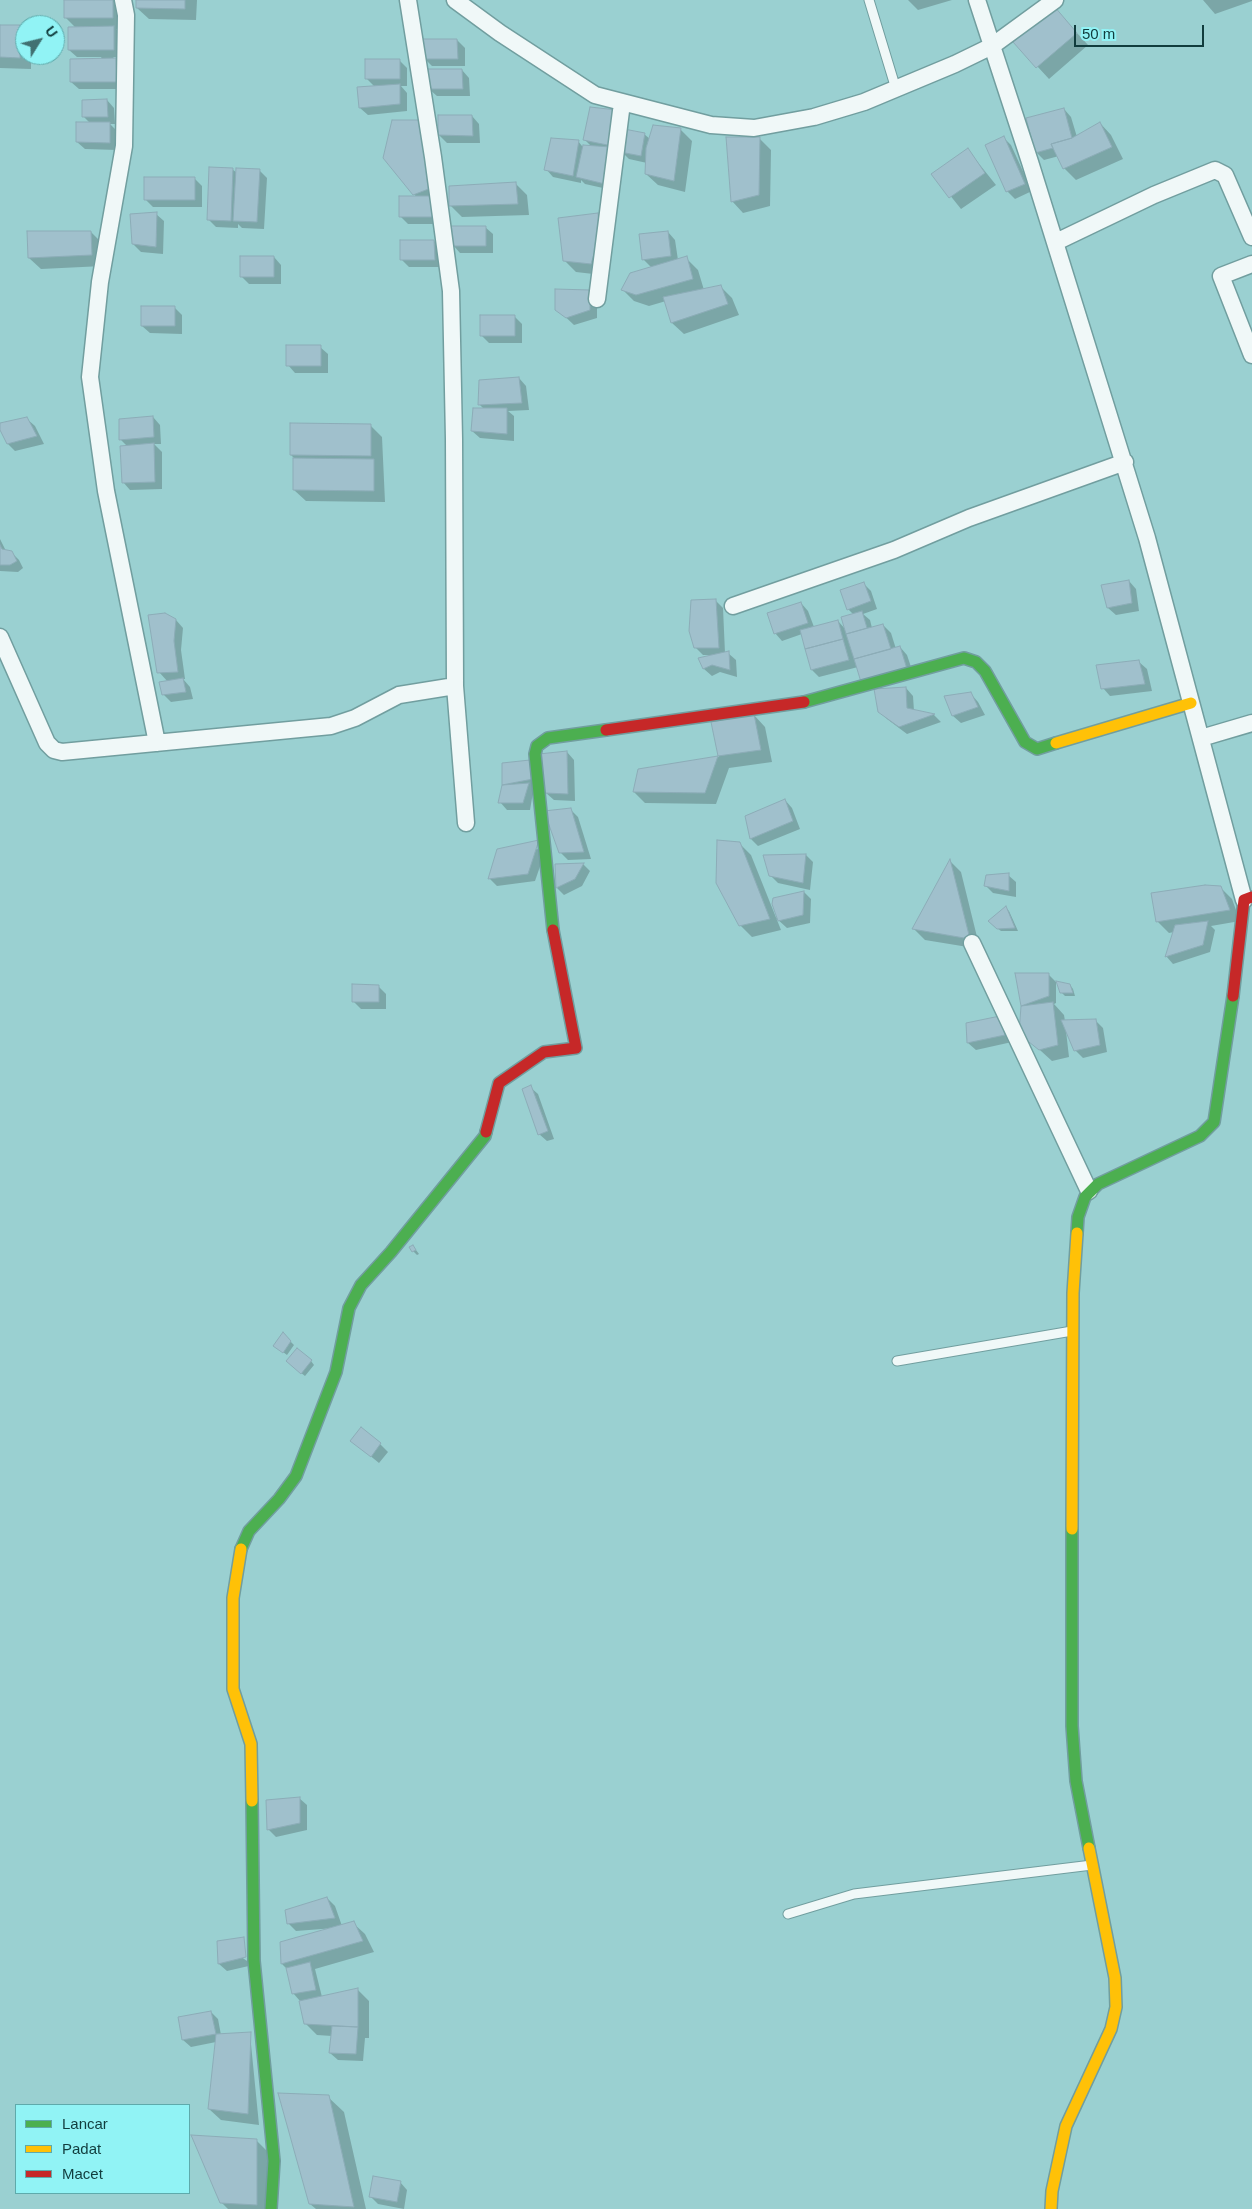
<!DOCTYPE html>
<html>
<head>
<meta charset="utf-8">
<style>
	body { margin:0 }
	#map { position:relative; width:1252px; height:2209px; overflow:hidden; background:#9ad0d1; font-family:Arial,sans-serif }
	canvas { display:block }
	.legend { position:absolute; left:15px; top:2104px; width:175px; height:90px; box-sizing:border-box; background:#91f3f5; border:1px solid #5eaaab; margin:0; padding:6px 9px; list-style:none; font-size:15px; color:#113c3d }
	.legend li { display:flex; align-items:center; gap:10px; height:25px }
	.legend b { width:25px; border:1px solid #5eaaab }
	.north { position:absolute; left:15px; top:15px; width:50px; height:50px; box-sizing:border-box; background:#91f3f5; border:1px solid #5eaaab; border-radius:50%; rotate:54deg; font-size:14px; font-weight:700; line-height:20px; text-align:center; color:#113c3d }
	.north::after { content:''; display:block; margin:auto; width:18px; height:22px; background:#417071; clip-path:polygon(50% 0,100% 100%,50% 72%,0 100%) }
	.scale { position:absolute; left:1074px; top:25px; width:130px; height:22px; box-sizing:border-box; border:2px solid #113c3d; border-top:0; padding-left:6px; font-size:15px; line-height:18px; white-space:nowrap; color:#113c3d; -webkit-text-stroke:4px #91f3f5; paint-order:stroke }
</style>
</head>
<body>
<div id="map">
<canvas width="1252" height="2209"></canvas>
<ul class="legend">
<li><b style="height:6px;background:#4caf50"></b>Lancar</li>
<li><b style="height:6px;background:#ffc107"></b>Padat</li>
<li><b style="height:6px;background:#c62828"></b>Macet</li>
</ul>
<div class="north">U</div>
<div class="scale">50 m</div>
</div>
<script>
const c = document.querySelector('canvas').getContext('2d');
c.lineJoin = 'round';
function fillPath(path, color) { c.fillStyle = color; c.fill(path, 'evenodd'); }
const toPath = rows => new Path2D(rows.map(r => 'M' + r).join(''));
function stroke(path, color, width, dash) { c.strokeStyle = color; c.lineWidth = width; c.lineCap = dash ? 'butt' : 'round'; c.setLineDash(dash || []); c.stroke(path); }
fillPath(toPath([
	[65,0,124,0,124,30,116,29,121,35,121,57,113,57,123,67,124,89,79,89,71,82,102,59,101,57,77,57,69,50,76,28,65,17],
	[137,0,197,0,196,20,149,19,137,8],
	[908,0,952,0,918,10],
	[1203,0,1252,0,1252,1,1215,14],
	[1054,8,1088,45,1049,79,1015,42],
	[0,26,20,26,25,31,25,55,31,55,31,69,0,68],
	[457,40,465,48,465,66,432,66,425,59],
	[399,60,407,68,407,86,401,86,407,93,407,111,368,115,360,108,375,87,367,79],
	[462,70,469,78,470,96,437,96,429,89],
	[107,100,114,108,115,124,110,124,117,131,117,150,85,149,77,142,90,123,84,117],
	[1064,109,1071,117,1077,137,1100,123,1111,135,1123,159,1076,180,1064,168,1059,156,1044,160,1036,152],
	[472,116,479,124,480,143,447,143,437,133,440,224,408,224,400,216,417,198,414,194,425,121,439,135],
	[680,129,692,141,685,192,658,185,646,174,647,163,629,159,620,150,612,190,585,184,581,180,581,183,553,177,546,169,578,141,582,146,592,147,584,139,621,138,644,134,650,139],
	[759,138,771,150,770,206,743,213,732,201],
	[1004,138,1011,145,1032,191,1015,199,1007,191],
	[968,150,996,185,961,209,933,174],
	[232,169,237,173,259,170,267,178,264,229,242,228,238,224,238,228,216,227,208,219],
	[194,178,202,186,202,207,153,207,146,200],
	[515,183,527,195,529,215,462,217,450,205],
	[156,214,164,221,163,254,141,252,133,244],
	[598,214,610,226,602,275,576,272,565,261],
	[485,227,493,234,493,253,460,253,453,245],
	[91,232,103,244,103,266,41,269,29,258],
	[668,232,675,240,678,260,686,258,698,270,704,290,720,286,732,298,739,315,684,334,672,323,666,301,649,306,634,301,623,290,652,268,643,259],
	[434,241,442,248,442,267,409,267,402,260],
	[274,257,281,265,281,284,249,284,241,276],
	[597,298,597,318,574,325,557,309],
	[174,307,182,315,182,334,150,333,142,326],
	[514,316,522,324,522,343,489,343,481,335],
	[320,347,328,354,328,373,295,373,288,365],
	[519,378,526,386,529,410,508,411,514,416,514,441,480,438,472,431,484,409,479,404],
	[153,417,160,425,161,444,154,444,162,452,162,489,130,490,123,482,128,447,120,439],
	[27,419,35,426,44,444,15,451,8,444,0,425],
	[370,425,382,437,385,502,306,501,294,490,294,458,291,455],
	[0,539,6,551,11,552,19,560,23,568,18,572,0,571],
	[1129,581,1136,589,1139,611,1116,615,1108,608],
	[863,583,871,591,877,609,863,614,870,620,872,628,883,625,891,633,896,649,900,647,907,655,914,676,858,667,819,677,812,670,802,634,782,641,775,633,801,603,808,611,814,627,838,621,846,630,854,615,848,609],
	[715,600,723,608,725,653,728,653,736,660,737,677,720,672,712,676,704,669,700,659,713,655,703,655,695,647],
	[176,620,183,628,181,650,185,679,183,679,190,687,193,699,171,702,163,694,168,682,159,672],
	[1139,662,1147,669,1152,691,1110,696,1103,688],
	[906,688,913,696,914,711,934,715,941,722,907,734,887,719,879,711],
	[971,694,978,702,985,715,961,723,953,716],
	[754,715,765,727,772,762,729,768,716,804,645,803,634,792,639,770,719,757,712,723],
	[567,752,574,760,575,801,554,800,546,793],
	[537,769,530,810,507,810,500,802,503,785],
	[785,800,792,808,800,829,758,846,751,839,746,816],
	[571,810,578,817,591,859,568,860,561,853],
	[739,843,751,855,781,930,752,937,740,925],
	[546,849,535,881,497,886,490,879,498,850],
	[806,855,813,862,810,890,778,883,770,875],
	[950,861,961,872,980,949,925,940,914,929],
	[583,864,590,871,582,886,564,895,557,888],
	[1008,875,1016,882,1016,897,993,893,985,885],
	[1220,887,1232,899,1240,921,1211,926,1215,930,1210,952,1173,964,1166,956,1174,932,1169,933,1157,921],
	[804,892,811,899,810,923,787,928,776,918,778,917,774,899],
	[1006,908,1009,911,1018,931,1001,931,993,925],
	[1016,974,1048,974,1056,982,1056,1003,1054,1004,1064,1015,1065,1021,1096,1021,1103,1028,1107,1052,1083,1058,1075,1050,1066,1031,1069,1057,1052,1061,1030,1041,1030,1043,1020,1033,1022,1006],
	[1070,985,1073,989,1075,996,1065,996,1061,992],
	[378,986,386,994,386,1009,361,1009,353,1001],
	[1007,1025,1012,1042,976,1050,968,1043],
	[530,1087,538,1094,554,1139,547,1141,539,1134],
	[413,1246,419,1254,417,1255,413,1251],
	[283,1334,294,1345,287,1355,275,1346],
	[311,1361,314,1365,305,1376,291,1365],
	[352,1441,380,1444,388,1452,379,1463],
	[299,1798,307,1805,307,1830,276,1837,268,1829],
	[327,1898,335,1906,342,1926,353,1923,365,1934,374,1952,315,1969,322,1997,358,1990,369,2001,369,2038,365,2038,363,2061,338,2060,330,2053,332,2036,317,2035,306,2024,300,2001,293,1993,287,1969,282,1964,282,1943,335,1928,296,1931,288,1923],
	[219,1942,253,1965,227,1971,219,1964],
	[211,2012,218,2019,221,2035,250,2034,259,2125,221,2120,209,2109,216,2042,191,2047,183,2040],
	[328,2097,344,2112,366,2209,316,2209,310,2204],
	[256,2140,268,2152,268,2209,228,2209,221,2202],
	[400,2182,407,2190,404,2209,378,2204,370,2196]
]), '#0003');
const building = toPath([
	[64,0,113,0,113,18,64,18,64,0],
	[136,0,185,0,185,9,136,8,136,0],
	[1054,6,1077,33,1036,68,1013,42,1054,6],
	[0,25,20,25,20,58,0,57,0,25],
	[114,26,114,50,68,50,68,27,114,26],
	[423,39,457,39,458,59,423,59,423,39],
	[116,58,117,82,70,82,70,59,116,58],
	[365,59,400,59,400,79,365,79,365,59],
	[428,69,462,69,463,89,428,89,428,69],
	[400,84,400,104,359,108,357,87,400,84],
	[107,99,108,117,82,117,82,100,107,99],
	[590,107,617,110,612,146,583,140,590,107],
	[1064,108,1072,138,1051,144,1053,148,1035,153,1026,118,1064,108],
	[438,115,472,115,473,136,438,135,438,115],
	[392,120,426,120,431,188,413,195,383,158,392,120],
	[76,122,110,122,110,143,76,142,76,122],
	[1100,122,1112,147,1063,169,1051,144,1072,138,1100,122],
	[653,125,681,128,674,181,645,174,646,148,653,125],
	[624,129,645,133,641,156,620,152,624,129],
	[1004,136,1025,184,1006,192,985,145,1004,136],
	[726,137,760,137,759,195,731,202,726,137],
	[551,138,579,140,573,176,544,170,551,138],
	[583,145,611,147,605,184,576,177,583,145],
	[968,148,985,173,949,198,931,174,968,148],
	[209,167,233,168,231,221,207,220,209,167],
	[236,168,260,169,257,222,233,221,236,168],
	[144,177,195,177,195,200,144,200,144,177],
	[516,182,518,204,449,206,449,186,516,182],
	[399,196,433,196,433,217,399,217,399,196],
	[157,212,156,247,132,244,130,214,157,212],
	[598,213,600,234,591,264,563,261,558,218,598,213],
	[451,226,486,226,486,246,452,246,451,226],
	[27,231,91,231,92,255,28,258,27,231],
	[668,231,671,256,642,260,639,234,668,231],
	[400,240,434,240,435,260,400,260,400,240],
	[240,256,274,256,274,277,240,277,240,256],
	[687,256,693,279,636,295,621,290,630,273,687,256],
	[721,285,728,304,671,323,663,297,721,285],
	[555,289,590,290,590,310,566,318,555,310,555,289],
	[141,306,175,306,175,326,141,326,141,306],
	[480,315,515,315,515,336,480,336,480,315],
	[286,345,321,345,321,366,286,366,286,345],
	[519,377,522,403,478,405,479,380,519,377],
	[473,408,507,408,507,434,471,431,473,408],
	[153,416,154,437,119,440,119,419,153,416],
	[27,417,37,436,7,444,0,430,0,423,27,417],
	[290,423,371,424,371,456,290,455,290,423],
	[154,443,155,482,122,483,120,446,154,443],
	[293,458,374,459,374,491,293,490,293,458],
	[0,545,2,549,12,551,17,561,10,565,0,565,0,545],
	[1129,580,1132,603,1107,608,1101,585,1129,580],
	[864,582,871,601,847,610,840,590,864,582],
	[716,599,719,648,694,648,689,631,691,600,716,599],
	[801,602,808,623,774,634,767,613,801,602],
	[862,611,867,628,846,634,841,617,862,611],
	[165,613,176,619,174,641,178,672,157,673,148,615,165,613],
	[838,620,843,639,805,649,800,630,838,620],
	[883,624,891,649,854,659,846,634,883,624],
	[843,639,849,660,811,670,805,649,843,639],
	[900,646,907,669,861,682,854,659,900,646],
	[729,651,730,670,712,665,703,669,698,658,729,651],
	[1139,660,1145,684,1101,689,1096,665,1139,660],
	[183,678,186,692,162,695,159,682,183,678],
	[906,687,907,708,935,714,899,727,878,712,874,689,906,687],
	[971,692,978,707,952,716,944,696,971,692],
	[754,714,761,750,718,756,711,722,754,714],
	[567,751,568,794,545,793,539,754,567,751],
	[718,756,705,793,633,792,638,769,718,756],
	[530,760,533,779,502,785,502,763,530,760],
	[529,783,523,803,498,803,502,785,529,783],
	[785,799,793,821,750,839,745,816,785,799],
	[571,808,584,852,559,853,544,811,571,808],
	[539,840,528,874,488,879,497,849,539,840],
	[717,840,740,842,770,919,739,926,716,883,717,840],
	[806,854,803,883,769,876,763,855,806,854],
	[950,859,970,939,912,929,950,859],
	[584,863,575,879,556,888,555,864,584,863],
	[1009,873,1009,891,984,886,986,875,1009,873],
	[1205,885,1221,886,1230,910,1156,922,1151,893,1205,885],
	[804,891,803,915,778,921,772,904,773,898,804,891],
	[1006,906,1015,928,997,929,988,921,1006,906],
	[1208,921,1203,945,1165,957,1175,925,1208,921],
	[1015,973,1049,973,1049,996,1021,1006,1015,973],
	[1056,981,1070,984,1073,993,1060,993,1056,981],
	[352,984,379,985,379,1002,352,1002,352,984],
	[1053,1002,1058,1045,1039,1050,1019,1034,1021,1006,1053,1002],
	[1000,1016,1005,1035,967,1043,966,1023,1000,1016],
	[1096,1019,1100,1045,1074,1051,1061,1020,1096,1019],
	[531,1085,548,1131,538,1135,522,1089,531,1085],
	[413,1245,416,1250,412,1252,409,1247,413,1245],
	[283,1332,291,1341,283,1353,273,1346,283,1332],
	[297,1348,312,1360,301,1374,286,1361,297,1348],
	[361,1427,381,1443,371,1457,350,1441,361,1427],
	[300,1797,300,1823,267,1830,266,1800,300,1797],
	[327,1897,335,1918,287,1924,285,1910,327,1897],
	[354,1921,363,1941,281,1964,280,1942,354,1921],
	[244,1937,246,1957,218,1964,217,1941,244,1937],
	[310,1962,316,1990,292,1994,286,1968,310,1962],
	[358,1988,358,2027,304,2024,299,2001,358,1988],
	[211,2011,216,2034,182,2040,178,2017,211,2011],
	[332,2026,358,2027,356,2054,329,2053,332,2026],
	[251,2032,248,2114,208,2109,216,2034,251,2032],
	[278,2093,329,2095,354,2207,309,2204,278,2093],
	[191,2135,257,2139,257,2205,220,2203,191,2135],
	[373,2176,401,2181,397,2202,369,2197,373,2176]
]);
fillPath(building, '#a0c0cc');
stroke(building, '#8cacb7', 1);
const lane = toPath([
	[869,0,896,89],
	[897,1361,1072,1331],
	[788,1914,854,1894,1092,1865]
]);
const street = toPath([
	[123,0,126,15,124,146,100,282,90,377,106,491,157,743],
	[455,0,500,33,595,95,711,125,754,128,814,117,864,102,955,64,992,46,1055,0],
	[977,0,1030,162,1147,538,1244,900],
	[1056,242,1154,195,1215,170,1225,175,1252,237],
	[1252,264,1221,276,1252,355],
	[597,299,622,103],
	[733,606,894,550,969,518,1125,462],
	[0,637,47,743,54,750,62,752,331,726,355,718,399,695,455,686,454,439,451,291,433,157,408,0],
	[455,686,466,823],
	[1201,738,1252,723],
	[972,943,1089,1191]
]);
const fast = toPath([
	[804,702,964,658,976,662,985,671,1025,742,1037,749,1056,743],
	[553,930,535,754,537,746,548,738,606,730],
	[1077,1233,1078,1217,1085,1197,1098,1184,1200,1136,1214,1122,1233,996],
	[1072,1529,1072,1726,1076,1781,1089,1848],
	[241,1549,249,1531,279,1499,296,1476,336,1372,349,1308,361,1285,391,1252,485,1136,486,1132],
	[252,1801,254,1961,274,2161,271,2209]
]);
const slow = toPath([
	[1056,743,1191,703],
	[1072,1529,1073,1293,1077,1233],
	[241,1549,233,1598,233,1689,251,1744,252,1801],
	[1051,2209,1052,2191,1066,2126,1111,2029,1116,2007,1115,1978,1089,1848]
]);
const jam = toPath([
	[606,730,804,702],
	[1233,996,1244,900,1252,897],
	[486,1132,499,1083,544,1052,576,1048,553,930]
]);
stroke(lane, '#719e9f', 11);
stroke(street, '#719e9f', 19);
stroke(fast, '#719e9f', 14);
stroke(slow, '#719e9f', 14);
stroke(jam, '#719e9f', 14);
stroke(lane, '#f0f8f8', 9);
stroke(street, '#f0f8f8', 16);
stroke(fast, '#4caf50', 11);
stroke(slow, '#ffc107', 11);
stroke(jam, '#c62828', 11);
</script>
</body>
</html>
